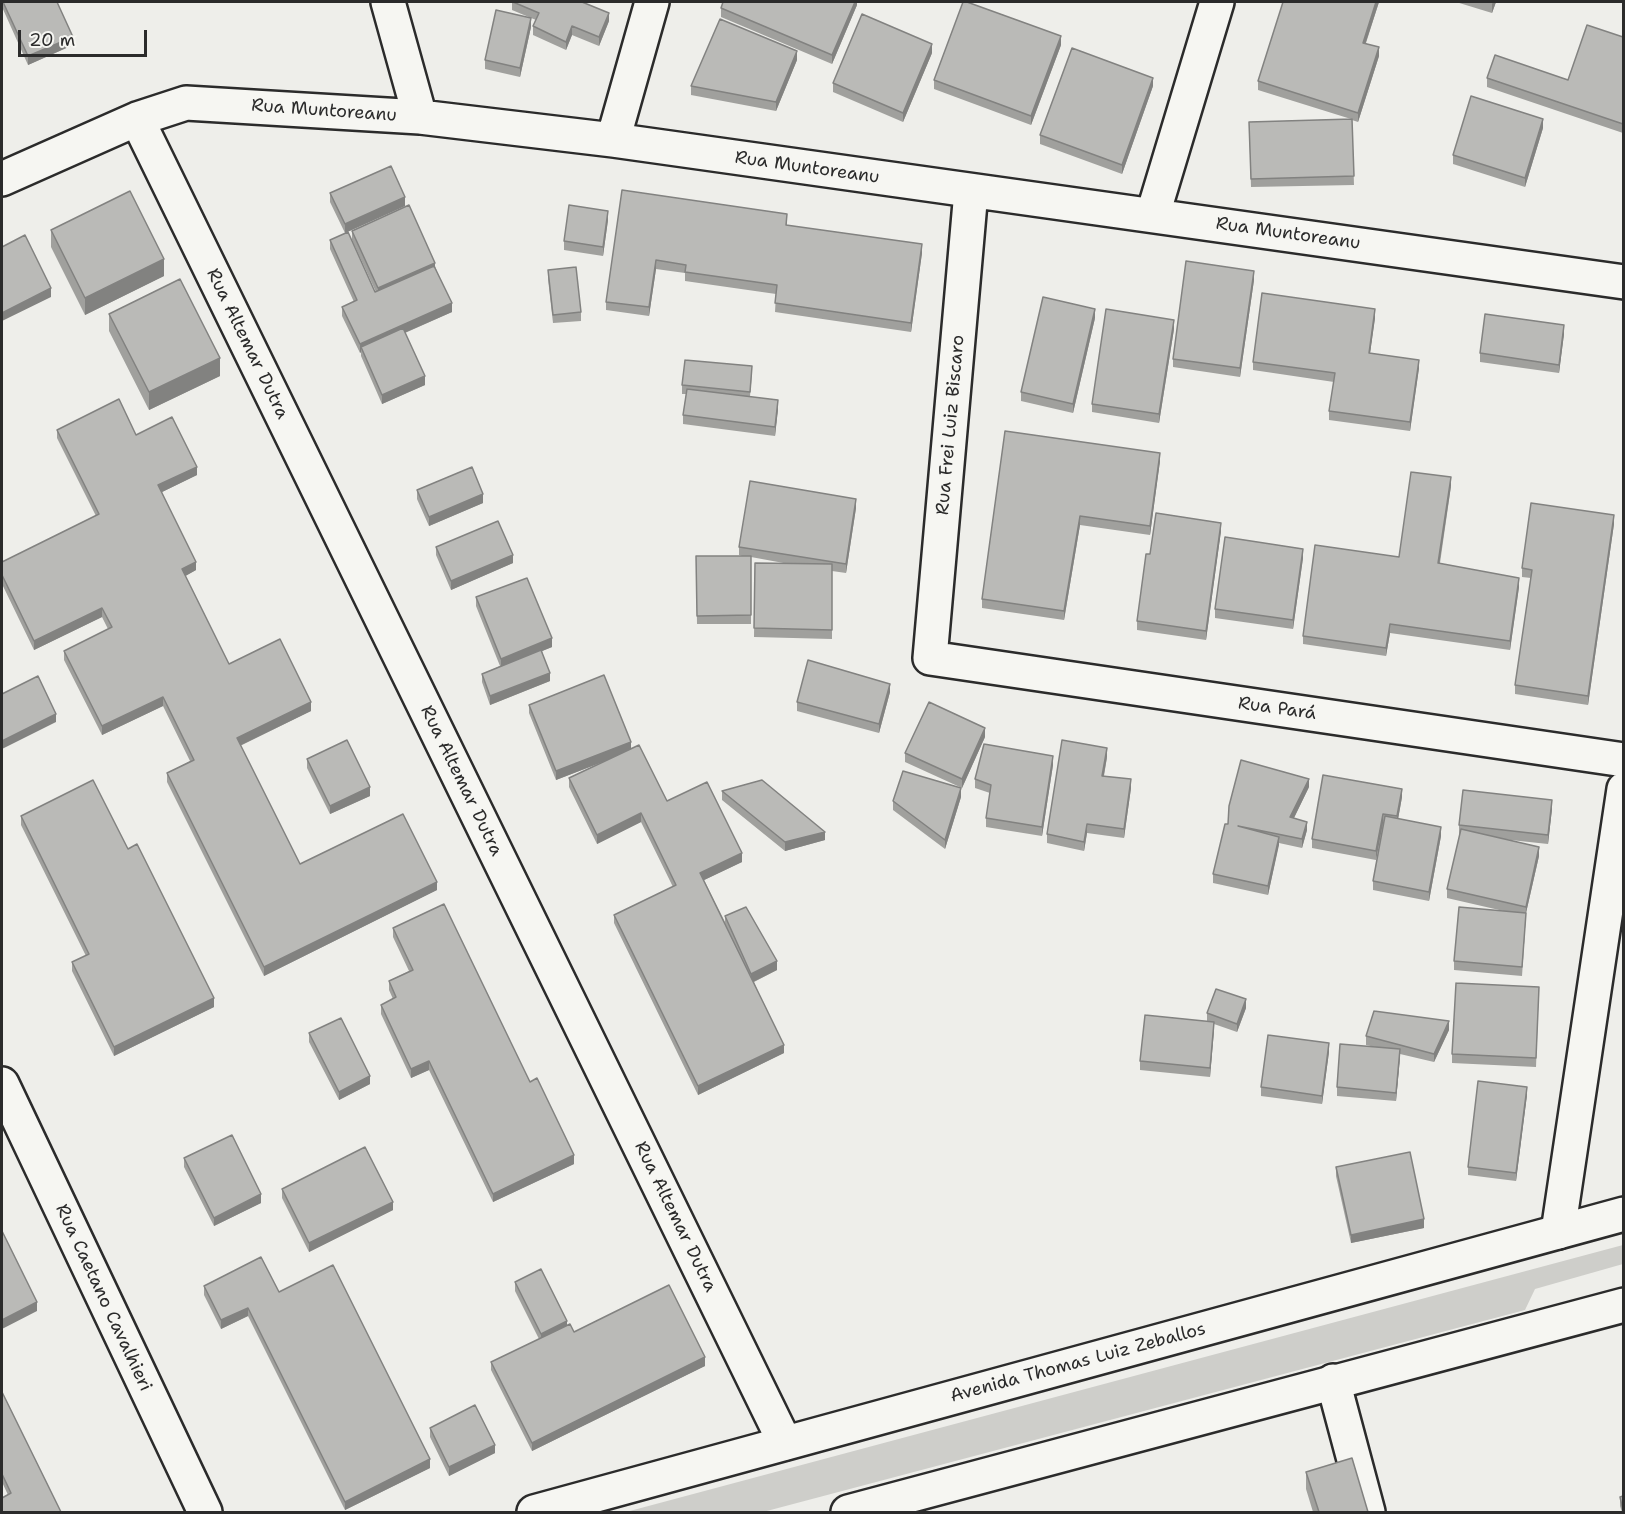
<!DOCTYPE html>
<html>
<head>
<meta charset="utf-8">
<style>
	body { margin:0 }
	#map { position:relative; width:1625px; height:1514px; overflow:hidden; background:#eeeeea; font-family:"Shantell Sans",sans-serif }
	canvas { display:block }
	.frame { position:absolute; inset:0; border:3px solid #2b2b2b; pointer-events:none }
	.scale { position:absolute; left:18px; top:30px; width:129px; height:27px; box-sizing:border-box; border:3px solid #2b2b2b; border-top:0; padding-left:8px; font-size:18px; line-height:21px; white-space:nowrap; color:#2b2b2b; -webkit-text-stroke:4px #f6f6f2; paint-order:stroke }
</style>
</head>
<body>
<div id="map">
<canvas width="1625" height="1514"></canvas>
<div class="frame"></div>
<div class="scale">20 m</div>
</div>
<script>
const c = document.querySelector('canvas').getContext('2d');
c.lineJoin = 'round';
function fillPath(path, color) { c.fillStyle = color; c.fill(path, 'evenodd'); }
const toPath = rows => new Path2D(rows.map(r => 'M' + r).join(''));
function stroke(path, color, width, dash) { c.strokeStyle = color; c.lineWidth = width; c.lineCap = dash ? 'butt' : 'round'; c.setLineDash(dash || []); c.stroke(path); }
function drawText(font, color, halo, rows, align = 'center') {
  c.font = font + ' "Shantell Sans",sans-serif'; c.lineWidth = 4.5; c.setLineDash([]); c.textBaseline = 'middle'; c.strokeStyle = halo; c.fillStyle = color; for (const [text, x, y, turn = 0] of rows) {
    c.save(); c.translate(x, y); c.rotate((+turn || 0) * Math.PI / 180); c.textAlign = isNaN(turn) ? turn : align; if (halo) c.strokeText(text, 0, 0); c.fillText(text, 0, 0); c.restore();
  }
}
fillPath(toPath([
	[1623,1245,1623,1264,1535,1289,1525,1310,763,1512,626,1512]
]), '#cececa');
const minor = toPath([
	[388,2,420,117],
	[137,119,785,1443],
	[613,140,652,2],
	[2,179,137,119,186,103,420,117,613,140,1624,282],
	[971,191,930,658,1624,760],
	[1153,214,1217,2],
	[2,1084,205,1512],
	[1558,1232,1624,789],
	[1333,1381,1368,1512]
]);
const major = toPath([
	[534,1512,1624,1214],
	[848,1512,1624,1305]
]);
stroke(minor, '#2b2b2b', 38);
stroke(major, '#2b2b2b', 38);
stroke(minor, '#f6f6f2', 33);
stroke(major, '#f6f6f2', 33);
fillPath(toPath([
	[2,2,57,2,73,45,28,65,2,7],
	[512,2,582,2,609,21,599,46,572,35,566,50,533,35,533,26,536,20,512,10],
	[857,2,857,5,832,64,721,17,721,8],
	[1379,2,1366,43,1379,56,1358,122,1352,120,1354,185,1251,187,1249,122,1351,119,1258,90,1258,81],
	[1456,2,1496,2,1492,13],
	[531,27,520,77,485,69,485,60],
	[1623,37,1623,133,1487,87,1487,78,1568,80],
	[1061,45,1031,125,934,89,934,80],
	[932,53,903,122,833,92,833,83],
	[797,60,776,111,691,95,691,86],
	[1153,86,1122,174,1040,144,1040,135],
	[1543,128,1525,187,1453,164,1453,155],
	[622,190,787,222,787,225,922,253,911,332,775,312,776,294,685,281,685,273,656,269,649,316,606,310,606,302],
	[330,193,405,206,345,233,330,202],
	[608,220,603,256,564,250,564,241],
	[51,230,164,276,85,315,51,247],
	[352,231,435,266,452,312,405,333,425,385,382,404,361,356,361,352,360,353,342,316,342,307,354,302,330,249,330,240,376,292,352,240],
	[548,270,581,312,581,321,553,323,548,279],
	[1254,280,1240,377,1173,367,1173,359],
	[109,314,220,376,149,410,109,331],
	[1095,318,1073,413,1021,401,1021,392],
	[1375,318,1370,353,1419,368,1410,431,1329,420,1329,411,1334,382,1253,370,1253,362],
	[1174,329,1159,423,1092,412,1092,404],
	[1564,334,1559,373,1480,362,1480,353],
	[752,374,750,396,778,409,775,436,683,424,683,415,686,394,682,394,682,385],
	[57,430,136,435,197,475,162,492,196,570,185,576,229,664,311,711,240,746,300,864,437,890,264,976,167,782,167,773,190,761,163,706,102,735,64,660,64,651,108,629,102,617,34,650,2,584,2,562,96,516,57,438],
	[1005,431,1160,461,1150,535,1080,525,1064,620,982,608,982,599],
	[1451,486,1440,563,1519,587,1510,650,1390,633,1386,656,1303,644,1303,636,1399,557],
	[417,490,483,503,429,526,417,499],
	[856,508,846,573,832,571,832,639,754,637,755,563,789,564,751,557,751,624,697,624,696,556,742,556,739,555,739,547],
	[1614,524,1588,705,1515,694,1515,685,1531,578,1522,577,1522,568],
	[1221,531,1206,640,1137,630,1137,621,1150,554],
	[436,547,513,563,451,590,436,555],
	[1303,558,1293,629,1215,618,1215,609],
	[476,597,552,647,542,651,550,681,490,705,482,682,482,674,500,666,476,606],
	[890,692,879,733,797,711,797,702],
	[529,705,631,749,667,801,742,862,704,880,725,922,725,916,777,970,754,982,784,1053,698,1095,614,923,614,915,673,887,641,822,597,844,569,787,569,778,605,761,556,780,529,713],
	[985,737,962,788,905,762,905,753],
	[1107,757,1104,776,1131,788,1124,838,1087,833,1084,851,1047,843,1047,834],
	[307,759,370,796,330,814,307,768],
	[1053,765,1042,836,986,827,986,818,990,793,975,788,975,779],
	[1309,787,1294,818,1307,830,1302,848,1279,843,1268,895,1213,883,1213,874,1228,824],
	[722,791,825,840,785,851,722,800],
	[961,797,945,849,893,810,893,801],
	[1402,797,1398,819,1441,836,1429,901,1373,890,1373,881,1383,823,1376,860,1312,848,1312,839],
	[1552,809,1548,844,1501,839,1539,856,1526,913,1522,976,1454,970,1454,961,1508,912,1447,898,1447,889,1460,834,1459,834,1459,825],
	[21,816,128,849,214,1007,114,1056,72,971,72,962,86,956,21,825],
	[393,928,530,1082,574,1164,493,1202,429,1070,411,1078,381,1014,381,1005,393,999,389,990,389,981,409,971,393,937],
	[1539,987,1536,1067,1452,1063,1452,1054],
	[1246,1008,1237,1032,1214,1024,1210,1077,1140,1070,1140,1061,1207,1021,1207,1013],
	[1449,1030,1434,1062,1400,1054,1396,1101,1337,1096,1337,1087,1375,1047,1366,1045,1366,1036],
	[309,1033,370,1084,339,1100,309,1042],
	[1329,1052,1322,1104,1261,1096,1261,1087],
	[1527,1095,1516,1181,1468,1175,1468,1167],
	[184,1158,261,1203,214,1226,184,1167],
	[1336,1167,1424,1228,1351,1243,1336,1176],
	[282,1189,393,1210,309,1252,282,1198],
	[515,1282,567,1325,574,1332,705,1366,532,1451,491,1370,491,1362,539,1339,515,1291],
	[204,1286,279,1292,430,1468,345,1510,248,1316,221,1329,204,1295],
	[2,1392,61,1512,8,1495,2,1482],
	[430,1428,495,1453,449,1476,430,1437],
	[1306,1472,1368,1512,1313,1512,1306,1489],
	[1623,1496,1623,1512,1622,1512,1620,1506,1620,1497]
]), '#a0a09d');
fillPath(toPath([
	[855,2,857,2,857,5,832,64,832,55],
	[1376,2,1379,2,1363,51,1363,43],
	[1493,2,1496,2,1492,13,1492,4],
	[609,13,609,21,599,46,599,37],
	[531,18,531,27,520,77,520,68],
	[572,26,572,35,566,50,566,42],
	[1061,36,1061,45,1031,125,1031,116],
	[73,37,73,45,28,65,28,56],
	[932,44,932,53,903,122,903,113],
	[1379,47,1379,56,1358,122,1358,113],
	[797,51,797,60,776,111,776,102],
	[1153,78,1153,86,1122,174,1122,165],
	[1543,119,1543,128,1525,187,1525,178],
	[405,197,405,206,345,233,345,224],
	[608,211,608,220,603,256,603,247],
	[922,244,922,253,911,332,911,323],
	[164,259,164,276,85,315,85,298],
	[656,260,656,269,649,316,649,307],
	[435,263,435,271,378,297,378,288],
	[1254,271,1254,280,1240,377,1240,368],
	[51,288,51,297,2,321,2,313],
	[452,303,452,312,363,351,361,347,361,352,360,353,360,344],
	[1095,309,1095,318,1073,413,1073,404],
	[1375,309,1375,318,1369,361,1369,353],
	[1174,320,1174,329,1159,423,1159,414],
	[1564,325,1564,334,1559,373,1559,365],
	[220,358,220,376,149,410,149,392],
	[1419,360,1419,368,1410,431,1410,422],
	[425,376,425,385,382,404,382,395],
	[778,400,778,409,775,436,775,427],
	[1160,453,1160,461,1150,535,1150,526],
	[197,467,197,475,158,494,158,485],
	[1451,477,1451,486,1438,572,1438,563],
	[483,494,483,503,429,526,429,517],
	[856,499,856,508,846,573,846,564],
	[1614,515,1614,524,1588,705,1588,696],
	[1080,516,1080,525,1064,620,1064,611],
	[1221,523,1221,531,1206,640,1206,631],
	[1303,549,1303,558,1293,629,1293,620],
	[513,555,513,563,451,590,451,581],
	[196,562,196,570,182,578,182,569],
	[1519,578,1519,587,1510,650,1510,641],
	[102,608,102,617,34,650,34,641],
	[1390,624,1390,633,1386,656,1386,648],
	[552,638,552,647,501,668,501,659],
	[550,673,550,681,490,705,490,696],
	[890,684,890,692,879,733,879,724],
	[163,697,163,706,102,735,102,726],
	[311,702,311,711,237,747,237,738],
	[56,714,56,722,2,749,2,741],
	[985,728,985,737,962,788,962,779],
	[631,742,631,751,556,780,556,771],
	[1107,748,1107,757,1102,785,1102,776],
	[1053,756,1053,765,1042,836,1042,827],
	[1131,779,1131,788,1124,838,1124,829],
	[1309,779,1309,787,1290,826,1290,817],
	[370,787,370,796,330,814,330,806],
	[961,788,961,797,945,849,945,840],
	[1402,789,1402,797,1397,825,1397,816],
	[1552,800,1552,809,1548,844,1548,835],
	[641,813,641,822,597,844,597,835],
	[1383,814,1383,823,1376,860,1376,851],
	[1307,822,1307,830,1302,848,1302,839],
	[1087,824,1087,833,1084,851,1084,842],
	[1441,827,1441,836,1429,901,1429,892],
	[825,832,825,840,785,851,785,842],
	[1279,837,1279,845,1268,895,1268,886],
	[1539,847,1539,856,1526,913,1522,976,1526,907],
	[742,853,742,862,700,882,700,873],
	[437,882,437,890,264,976,264,967],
	[777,961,777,970,751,983,751,974],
	[214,998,214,1007,114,1056,114,1047],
	[1246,999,1246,1008,1237,1032,1237,1024],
	[1449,1021,1449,1030,1434,1062,1434,1054],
	[1214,1022,1214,1031,1210,1077,1210,1068],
	[1329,1043,1329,1052,1322,1104,1322,1096],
	[784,1045,784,1053,698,1095,698,1086],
	[1400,1049,1400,1058,1396,1101,1396,1093],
	[429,1061,429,1070,411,1078,411,1069],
	[370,1076,370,1084,339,1100,339,1092],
	[1527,1087,1527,1095,1516,1181,1516,1173],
	[574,1155,574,1164,493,1202,493,1194],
	[261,1194,261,1203,214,1226,214,1218],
	[393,1202,393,1210,309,1252,309,1243],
	[1424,1219,1424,1228,1351,1243,1351,1235],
	[37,1302,37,1311,2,1329,2,1320],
	[248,1308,248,1316,221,1329,221,1320],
	[567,1321,567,1330,541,1343,541,1334],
	[705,1357,705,1366,532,1451,532,1443],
	[495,1445,495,1453,449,1476,449,1467],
	[430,1459,430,1468,345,1510,345,1502]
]), '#828280');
const building = toPath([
	[3,2,57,2,73,37,28,56,3,2],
	[513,2,582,2,609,13,599,37,572,26,566,42,533,26,539,13,513,2],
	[723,2,855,2,832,55,721,8,723,2],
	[963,2,967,2,1061,36,1031,116,934,80,963,2],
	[1283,2,1376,2,1363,43,1379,47,1358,113,1258,81,1283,2],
	[496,10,531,18,520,68,485,60,496,10],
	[862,14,932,44,903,113,833,83,862,14],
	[720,19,797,51,776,102,691,86,720,19],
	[1587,25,1623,37,1623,124,1487,78,1495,55,1568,80,1587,25],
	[1072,48,1153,78,1122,165,1040,135,1072,48],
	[1471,96,1543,119,1525,178,1453,155,1471,96],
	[1352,119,1354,176,1251,179,1249,122,1352,119],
	[391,166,405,197,345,224,330,193,391,166],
	[622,190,787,214,786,225,922,244,911,323,775,303,777,285,685,272,686,265,656,260,649,307,606,302,622,190],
	[130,191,164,259,85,298,51,230,130,191],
	[409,205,435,263,378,288,352,231,409,205],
	[569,205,608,211,603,247,564,241,569,205],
	[348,232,375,292,434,266,452,303,360,344,342,307,357,300,330,240,348,232],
	[25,235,51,288,2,313,2,247,25,235],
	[1186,261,1254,271,1240,368,1173,359,1186,261],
	[576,267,581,312,553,315,548,270,576,267],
	[180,279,220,358,149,392,109,314,180,279],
	[1262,293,1375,309,1369,353,1419,360,1410,422,1329,411,1335,373,1253,362,1262,293],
	[1043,297,1095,309,1073,404,1021,392,1043,297],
	[1106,309,1174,320,1159,414,1092,404,1106,309],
	[1485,314,1564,325,1559,365,1480,353,1485,314],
	[403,328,425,376,382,395,361,347,403,328],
	[685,360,752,366,750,392,682,385,685,360],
	[687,389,778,400,775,427,683,415,687,389],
	[119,399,136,435,172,417,197,467,158,485,196,562,182,569,229,664,280,639,311,702,237,738,300,864,403,814,437,882,264,967,167,773,194,760,163,697,102,726,64,651,112,627,102,608,34,641,2,575,2,562,99,514,57,430,119,399],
	[1005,431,1160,453,1150,526,1080,516,1064,611,982,599,1005,431],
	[472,467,483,494,429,517,417,490,472,467],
	[1411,472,1451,477,1438,563,1519,578,1510,641,1390,624,1386,648,1303,636,1315,545,1399,557,1411,472],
	[750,481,856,499,846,564,739,547,750,481],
	[1531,503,1614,515,1588,696,1515,685,1532,570,1522,568,1531,503],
	[1156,513,1221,523,1206,631,1137,621,1146,554,1150,554,1156,513],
	[498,521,513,555,451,581,436,547,498,521],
	[1225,537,1303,549,1293,620,1215,609,1225,537],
	[696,556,751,556,751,615,697,616,696,556],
	[755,563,832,564,832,630,754,628,755,563],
	[527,578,552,638,501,659,476,597,527,578],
	[541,650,550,673,490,696,482,674,541,650],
	[808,660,890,684,879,724,797,702,808,660],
	[604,675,631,742,556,771,529,705,604,675],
	[38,676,56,714,2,741,2,694,38,676],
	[929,702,985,728,962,779,905,753,929,702],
	[347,740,370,787,330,806,307,759,347,740],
	[1062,740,1107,748,1102,776,1131,779,1124,829,1087,824,1084,842,1047,834,1062,740],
	[984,744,1053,756,1042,827,986,818,991,785,975,779,984,744],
	[639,745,667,801,707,782,742,853,700,873,784,1045,698,1086,614,915,676,885,641,813,597,835,569,778,639,745],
	[1241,760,1309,779,1290,817,1307,822,1302,839,1238,826,1279,837,1268,886,1213,874,1225,824,1228,824,1229,806,1241,760],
	[903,771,961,788,945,840,893,801,903,771],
	[1323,775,1402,789,1397,816,1383,814,1376,851,1312,839,1323,775],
	[93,780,128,849,137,844,214,998,114,1047,72,962,89,954,21,816,93,780],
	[762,780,825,832,785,842,722,791,762,780],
	[1463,790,1552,800,1548,835,1459,825,1463,790],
	[1385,816,1441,827,1429,892,1373,881,1385,816],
	[1461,829,1539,847,1526,907,1447,889,1461,829],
	[444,904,530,1082,537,1078,574,1155,493,1194,429,1061,411,1069,381,1005,396,997,389,981,413,970,393,928,444,904],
	[746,907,777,961,751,974,725,916,746,907],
	[1459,907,1526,913,1522,967,1454,961,1459,907],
	[1456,983,1539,987,1536,1058,1452,1054,1456,983],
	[1216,989,1246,999,1237,1024,1207,1013,1216,989],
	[1374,1011,1449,1021,1434,1054,1366,1036,1374,1011],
	[1145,1015,1214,1022,1210,1068,1140,1061,1145,1015],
	[341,1018,370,1076,339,1092,309,1033,341,1018],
	[1268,1035,1329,1043,1322,1096,1261,1087,1268,1035],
	[1340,1044,1400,1049,1396,1093,1337,1087,1340,1044],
	[1478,1081,1527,1087,1516,1173,1468,1167,1478,1081],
	[232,1135,261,1194,214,1218,184,1158,232,1135],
	[365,1147,393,1202,309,1243,282,1189,365,1147],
	[1410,1152,1424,1219,1351,1235,1336,1167,1410,1152],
	[2,1231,37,1302,2,1320,2,1231],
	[261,1257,279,1292,333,1265,430,1459,345,1502,248,1308,221,1320,204,1286,261,1257],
	[541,1269,567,1321,541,1334,515,1282,541,1269],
	[669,1285,705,1357,532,1443,491,1362,570,1324,574,1332,669,1285],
	[2,1392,61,1512,2,1512,2,1498,11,1493,2,1474,2,1392],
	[475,1405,495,1445,449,1467,430,1428,475,1405],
	[1352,1458,1368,1512,1319,1512,1306,1472,1352,1458],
	[1623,1496,1623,1510,1620,1497,1623,1496]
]);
fillPath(building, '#babab7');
stroke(building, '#828280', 1.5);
drawText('18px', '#2b2b2b', '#f6f6f2', [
	["Rua Muntoreanu",324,111,4],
	["Rua Muntoreanu",807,168,8],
	["Rua Muntoreanu",1288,234,8],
	["Rua Altemar Dutra",247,344,64],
	["Rua Frei Luiz Biscaro",951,425,-85],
	["Rua Pará",1277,709,8],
	["Rua Altemar Dutra",461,781,64],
	["Rua Altemar Dutra",675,1217,64],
	["Rua Caetano Cavalhieri",103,1298,65],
	["Avenida Thomas Luiz Zeballos",1078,1363,-15]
]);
</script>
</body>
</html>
